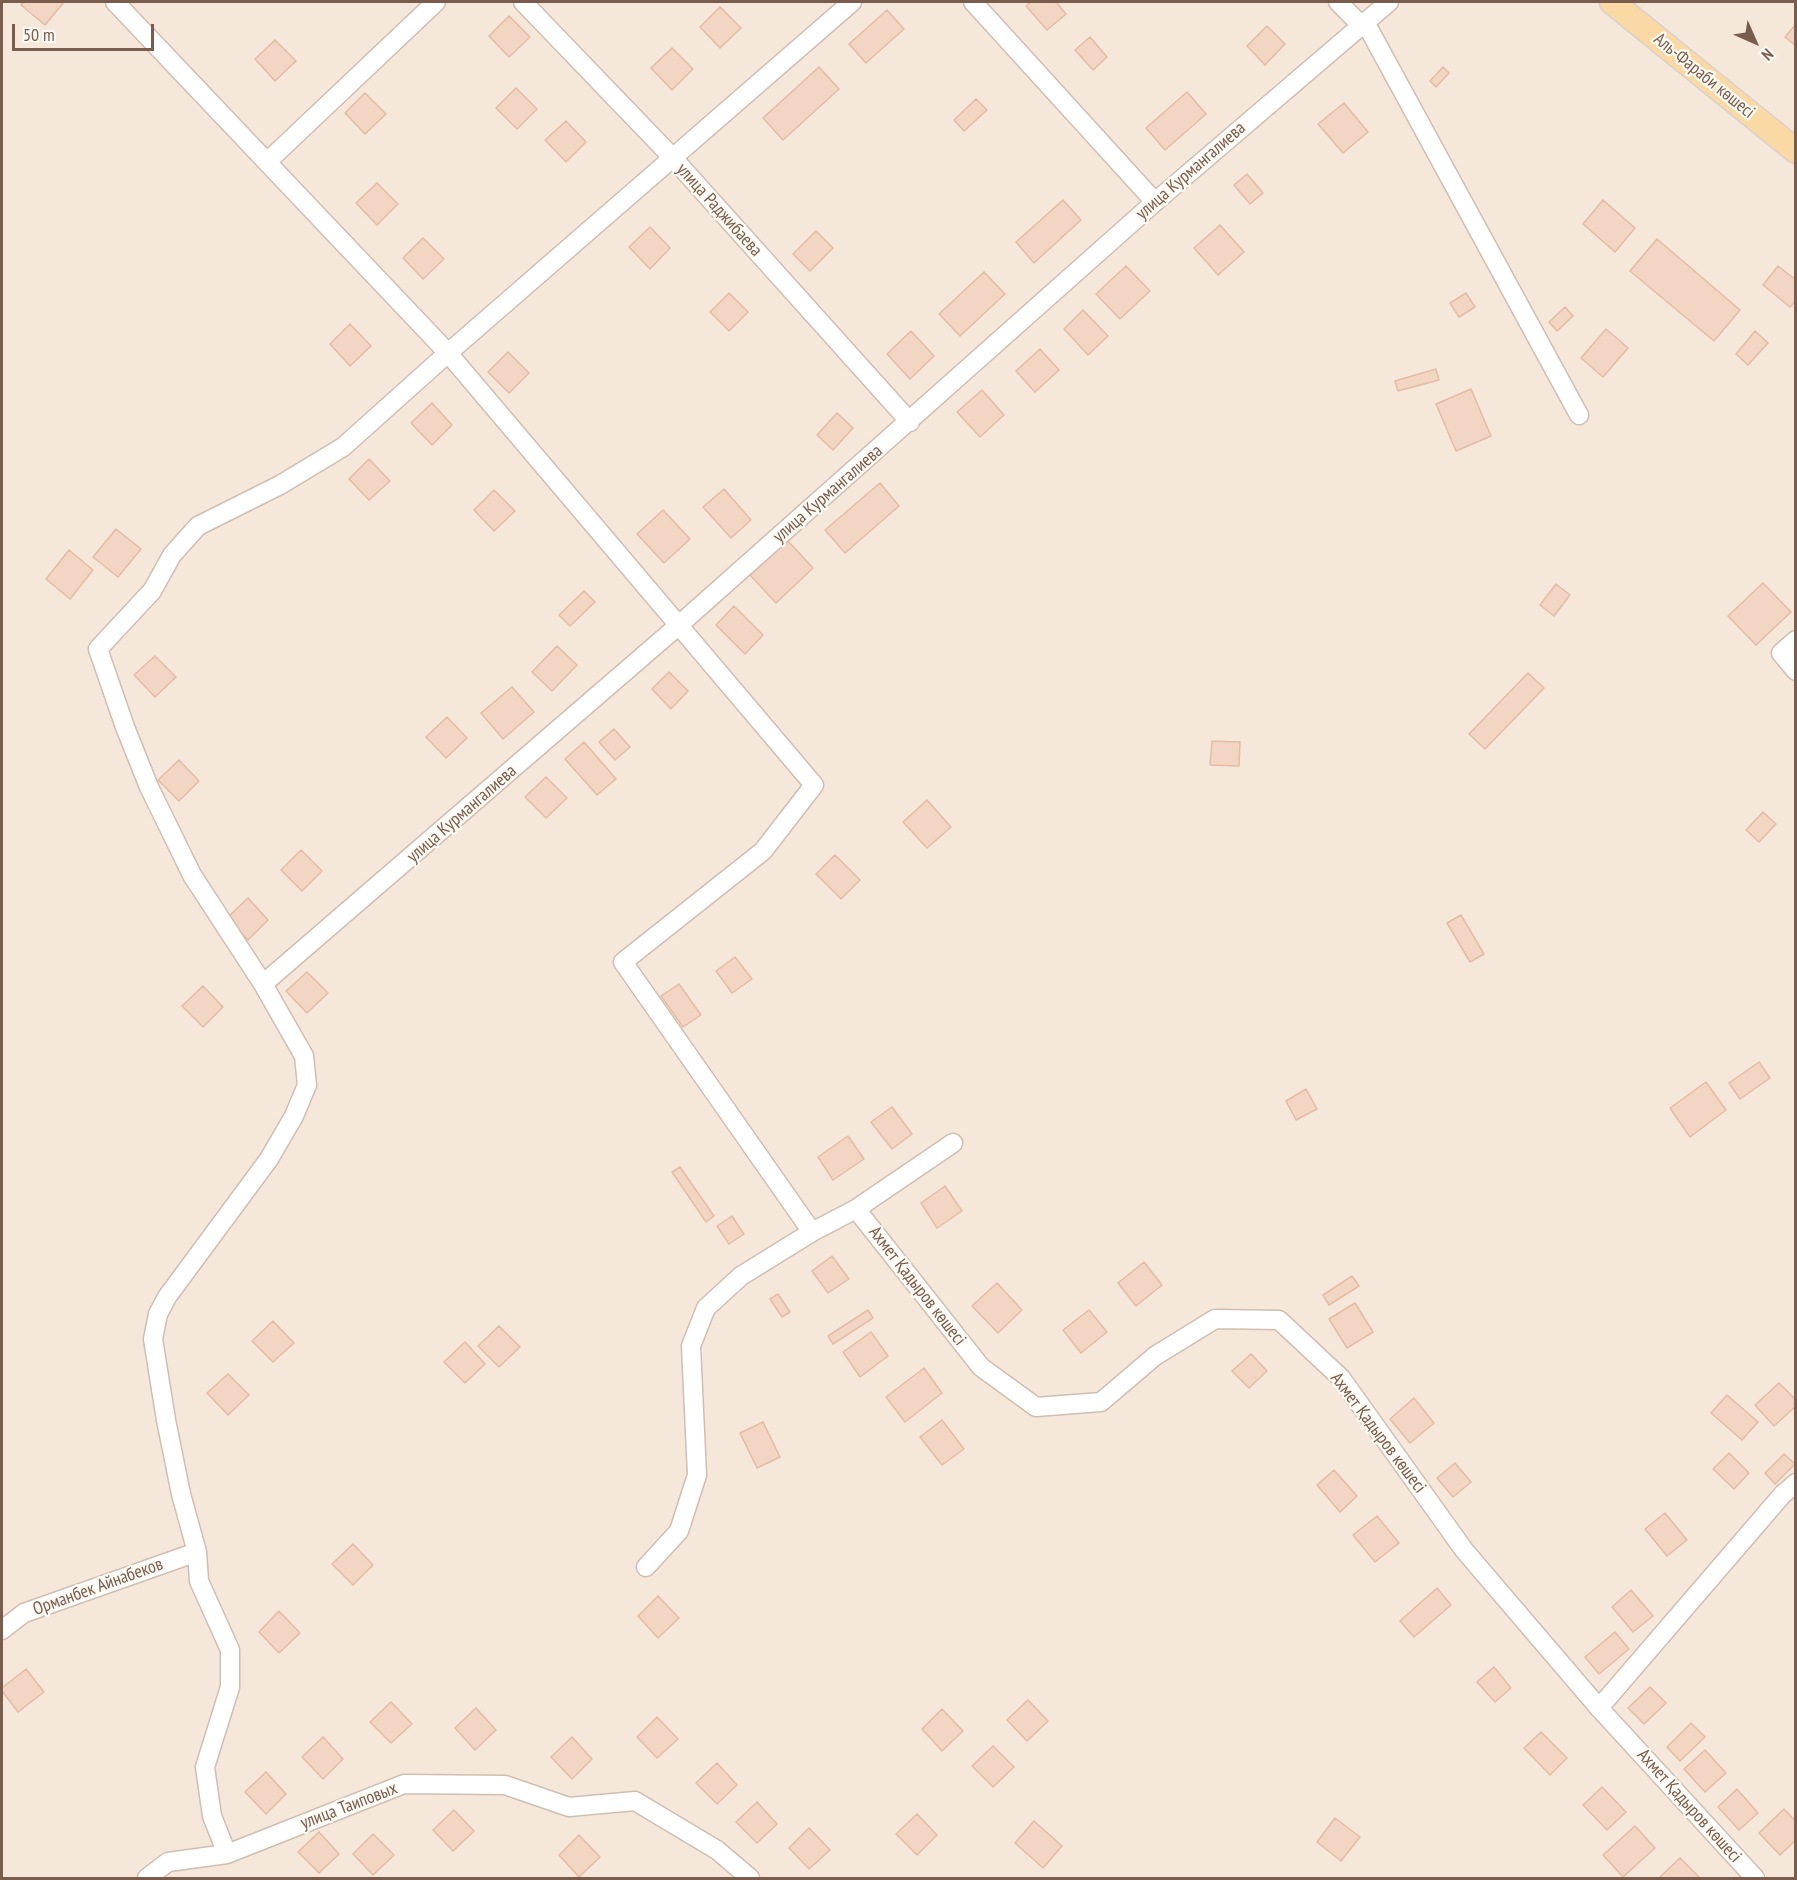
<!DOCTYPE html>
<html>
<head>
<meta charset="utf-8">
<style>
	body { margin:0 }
	#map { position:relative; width:1797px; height:1880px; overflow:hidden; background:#fdf6ec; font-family:"PT Sans Narrow",sans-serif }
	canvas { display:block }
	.frame { position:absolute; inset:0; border:3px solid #7a5c4d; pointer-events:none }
	.north { position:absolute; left:1725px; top:12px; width:60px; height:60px; -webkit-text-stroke:4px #fffaf3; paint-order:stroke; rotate:135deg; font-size:16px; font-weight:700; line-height:24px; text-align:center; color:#7a5c4d }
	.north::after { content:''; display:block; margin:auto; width:21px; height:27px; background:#7a5c4d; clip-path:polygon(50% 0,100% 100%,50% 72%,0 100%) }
	.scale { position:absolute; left:12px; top:24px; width:142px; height:27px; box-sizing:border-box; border:3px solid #7a5c4d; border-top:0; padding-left:8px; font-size:18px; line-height:21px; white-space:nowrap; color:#7a5c4d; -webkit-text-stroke:4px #fffaf3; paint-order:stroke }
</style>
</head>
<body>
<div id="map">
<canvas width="1797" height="1880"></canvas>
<div class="frame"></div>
<div class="north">N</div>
<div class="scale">50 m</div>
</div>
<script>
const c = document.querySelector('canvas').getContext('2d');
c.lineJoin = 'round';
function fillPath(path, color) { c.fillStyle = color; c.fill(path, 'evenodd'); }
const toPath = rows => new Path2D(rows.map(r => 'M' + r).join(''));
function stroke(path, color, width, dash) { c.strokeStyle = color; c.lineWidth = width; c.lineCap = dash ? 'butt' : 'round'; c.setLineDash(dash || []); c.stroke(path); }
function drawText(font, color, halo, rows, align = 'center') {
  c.font = font + ' "PT Sans Narrow",sans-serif'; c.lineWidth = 4.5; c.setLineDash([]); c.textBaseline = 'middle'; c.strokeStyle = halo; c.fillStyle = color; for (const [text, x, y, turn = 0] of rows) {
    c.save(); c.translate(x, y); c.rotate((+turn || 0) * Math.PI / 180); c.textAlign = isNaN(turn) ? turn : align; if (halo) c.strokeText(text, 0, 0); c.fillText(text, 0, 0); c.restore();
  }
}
fillPath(toPath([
	[2,2,1795,2,1795,1878,2,1878]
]), '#f5e8da');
const building = toPath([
	[24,2,64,2,45,25,21,5,24,2],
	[1031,2,1056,2,1066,14,1047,30,1026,6,1031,2],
	[720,7,741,28,720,48,700,27,720,7],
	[887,10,904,29,866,63,849,44,887,10],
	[509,16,530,37,509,57,489,36,509,16],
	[1796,24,1796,46,1785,37,1796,24],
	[1267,26,1285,44,1265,65,1247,46,1267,26],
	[1090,37,1107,57,1093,70,1075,50,1090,37],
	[275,40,296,61,275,81,255,59,275,40],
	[672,48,693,69,672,90,651,68,672,48],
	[819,67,839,89,783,140,763,118,819,67],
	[1443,67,1449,73,1436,87,1430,81,1443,67],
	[516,88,537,109,517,129,496,108,516,88],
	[1187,92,1206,114,1165,150,1146,128,1187,92],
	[365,93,386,114,365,134,345,113,365,93],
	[976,99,987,110,964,131,954,120,976,99],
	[1344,103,1368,132,1343,153,1318,124,1344,103],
	[566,121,586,142,566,162,545,140,566,121],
	[1247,174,1263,193,1250,204,1234,185,1247,174],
	[377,183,398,204,377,225,356,203,377,183],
	[1063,200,1081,220,1034,263,1016,242,1063,200],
	[1603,200,1635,228,1615,252,1583,224,1603,200],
	[1220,225,1244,252,1218,275,1194,248,1220,225],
	[650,227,670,248,650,269,629,247,650,227],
	[816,231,833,248,810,271,793,254,816,231],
	[423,238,444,259,423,279,403,258,423,238],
	[1657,239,1740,310,1714,341,1630,271,1657,239],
	[1126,266,1150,291,1120,319,1096,294,1126,266],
	[1778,266,1796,280,1796,301,1790,307,1763,285,1778,266],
	[984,272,1005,294,960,336,939,314,984,272],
	[729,293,748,312,729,331,710,312,729,293],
	[1466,293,1475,307,1459,317,1450,303,1466,293],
	[1565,307,1573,316,1557,331,1549,322,1565,307],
	[1083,310,1108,336,1088,355,1064,329,1083,310],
	[350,324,371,346,350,366,330,344,350,324],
	[1606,329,1628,348,1603,377,1581,358,1606,329],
	[911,331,934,356,910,379,887,354,911,331],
	[1755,331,1768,343,1748,365,1736,354,1755,331],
	[1040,349,1059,370,1035,392,1016,371,1040,349],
	[508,352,529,373,509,393,488,372,508,352],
	[1436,369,1439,380,1398,391,1395,381,1436,369],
	[1471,389,1491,436,1456,451,1436,404,1471,389],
	[982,390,1004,415,980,437,957,412,982,390],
	[432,403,452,425,432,445,411,423,432,403],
	[837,413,853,428,833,450,817,435,837,413],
	[369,459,390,481,369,500,349,479,369,459],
	[880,483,899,506,845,553,825,530,880,483],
	[724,489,751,520,731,538,703,507,724,489],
	[494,490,515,511,494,531,474,510,494,490],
	[663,510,690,539,664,563,637,534,663,510],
	[116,529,141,549,118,577,93,557,116,529],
	[787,540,813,568,776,603,750,575,787,540],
	[69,550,93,570,70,599,46,579,69,550],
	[1763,583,1791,612,1756,645,1728,616,1763,583],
	[1556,584,1570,595,1554,616,1540,605,1556,584],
	[584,591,595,602,570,626,559,615,584,591],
	[734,606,763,635,745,654,716,625,734,606],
	[557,646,577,665,552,691,532,672,557,646],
	[155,656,176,677,155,697,134,675,155,656],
	[669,672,688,691,671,709,652,689,669,672],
	[1528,673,1544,688,1485,749,1469,734,1528,673],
	[512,687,534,712,503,739,481,713,512,687],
	[447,717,467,738,446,758,426,737,447,717],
	[614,729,630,747,615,760,599,742,614,729],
	[1212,741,1240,742,1239,766,1210,765,1212,741],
	[584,742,616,779,597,795,565,759,584,742],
	[179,760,199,781,179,801,158,780,179,760],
	[546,777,567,798,546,818,525,797,546,777],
	[927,800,951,827,927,848,903,822,927,800],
	[1763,812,1776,824,1759,842,1746,830,1763,812],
	[301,850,322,871,302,891,281,870,301,850],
	[835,855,860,880,841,899,816,874,835,855],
	[248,898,268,920,248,940,227,918,248,898],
	[1461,915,1484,954,1470,962,1447,923,1461,915],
	[735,957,752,979,732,993,716,971,735,957],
	[307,972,328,993,307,1013,286,991,307,972],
	[679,984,701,1015,683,1027,661,996,679,984],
	[203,986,223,1007,203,1027,182,1006,203,986],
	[1759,1062,1770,1078,1740,1099,1729,1083,1759,1062],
	[1706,1082,1726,1110,1690,1137,1670,1108,1706,1082],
	[1306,1089,1317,1109,1296,1120,1286,1101,1306,1089],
	[892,1107,912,1134,892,1149,871,1122,892,1107],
	[848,1136,864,1159,833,1180,818,1157,848,1136],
	[680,1167,714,1216,706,1222,672,1172,680,1167],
	[945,1186,962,1211,937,1228,921,1203,945,1186],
	[732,1216,744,1234,729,1244,717,1226,732,1216],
	[832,1256,849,1279,828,1293,812,1271,832,1256],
	[1144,1262,1162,1285,1136,1306,1118,1283,1144,1262],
	[1352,1276,1359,1286,1329,1305,1323,1295,1352,1276],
	[997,1283,1022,1310,998,1333,972,1306,997,1283],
	[778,1294,790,1312,782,1317,770,1299,778,1294],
	[1355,1303,1373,1332,1347,1348,1329,1319,1355,1303],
	[868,1310,873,1318,833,1344,828,1336,868,1310],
	[1089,1310,1107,1332,1081,1353,1063,1330,1089,1310],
	[273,1321,294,1343,273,1362,252,1341,273,1321],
	[499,1326,520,1347,499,1367,478,1346,499,1326],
	[871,1332,888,1356,860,1377,843,1352,871,1332],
	[465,1342,485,1364,465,1383,444,1362,465,1342],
	[1251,1354,1267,1371,1249,1388,1232,1371,1251,1354],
	[924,1368,942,1393,905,1422,886,1397,924,1368],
	[228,1374,249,1395,228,1415,207,1393,228,1374],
	[1779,1383,1796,1400,1796,1406,1774,1426,1755,1405,1779,1383],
	[1727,1395,1758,1422,1742,1440,1711,1413,1727,1395],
	[1414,1398,1434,1423,1410,1443,1390,1419,1414,1398],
	[942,1420,964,1449,942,1465,920,1437,942,1420],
	[763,1422,780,1457,757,1468,740,1433,763,1422],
	[1729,1453,1749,1473,1734,1489,1713,1469,1729,1453],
	[1784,1454,1795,1464,1775,1484,1765,1473,1784,1454],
	[1455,1463,1471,1482,1453,1497,1437,1478,1455,1463],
	[1334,1470,1357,1496,1340,1512,1317,1485,1334,1470],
	[1665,1513,1687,1540,1667,1556,1645,1529,1665,1513],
	[1377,1516,1399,1543,1375,1562,1353,1535,1377,1516],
	[353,1544,373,1565,353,1585,332,1564,353,1544],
	[1437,1588,1451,1605,1414,1637,1400,1621,1437,1588],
	[1631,1590,1653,1616,1633,1632,1612,1607,1631,1590],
	[658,1596,679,1618,658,1638,638,1616,658,1596],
	[279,1611,300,1633,279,1653,259,1632,279,1611],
	[1615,1632,1629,1649,1599,1674,1585,1657,1615,1632],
	[1494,1667,1511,1688,1495,1702,1477,1682,1494,1667],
	[26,1669,44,1692,18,1712,2,1691,2,1688,26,1669],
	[1650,1687,1666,1703,1644,1724,1628,1708,1650,1687],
	[1028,1700,1048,1721,1027,1741,1007,1720,1028,1700],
	[391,1702,412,1724,391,1743,370,1722,391,1702],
	[476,1708,496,1730,475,1750,455,1728,476,1708],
	[942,1709,963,1731,942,1751,922,1729,942,1709],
	[657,1717,678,1739,657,1758,637,1737,657,1717],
	[1691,1723,1705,1737,1680,1761,1667,1747,1691,1723],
	[1541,1732,1567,1758,1550,1775,1524,1748,1541,1732],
	[323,1737,343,1759,323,1779,302,1757,323,1737],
	[572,1737,592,1759,572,1779,551,1757,572,1737],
	[993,1746,1014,1767,993,1787,972,1766,993,1746],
	[1705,1750,1726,1773,1705,1792,1684,1769,1705,1750],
	[717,1763,737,1785,717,1804,696,1783,717,1763],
	[266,1772,286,1794,266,1814,245,1792,266,1772],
	[1602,1787,1626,1812,1607,1830,1583,1805,1602,1787],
	[1737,1789,1758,1813,1739,1830,1718,1807,1737,1789],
	[757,1802,777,1824,757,1843,736,1822,757,1802],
	[1784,1809,1796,1822,1796,1840,1780,1855,1759,1833,1784,1809],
	[454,1810,474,1831,453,1851,433,1830,454,1810],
	[917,1814,937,1835,917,1855,896,1834,917,1814],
	[1335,1818,1360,1837,1341,1861,1317,1842,1335,1818],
	[1034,1821,1062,1846,1043,1868,1015,1843,1034,1821],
	[1635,1826,1655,1848,1623,1877,1603,1855,1635,1826],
	[809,1828,830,1850,809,1869,789,1848,809,1828],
	[319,1832,339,1854,319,1873,298,1852,319,1832],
	[373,1834,394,1855,373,1875,353,1854,373,1834],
	[579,1835,600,1857,579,1877,559,1855,579,1835],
	[1680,1858,1699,1877,1697,1878,1659,1878,1680,1858]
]);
fillPath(building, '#f3d5c3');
stroke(building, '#e6bba3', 1.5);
const minor = toPath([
	[115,2,448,353,814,785,763,851,623,962,812,1232],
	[523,2,673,158,910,422],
	[973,2,1155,202],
	[1338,2,1361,25],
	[1365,22,1579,415],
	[267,162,436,2],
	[1796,640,1781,653,1796,671],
	[263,984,679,625,1155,202,1389,2],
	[856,1209,981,1367,1036,1407,1101,1402,1155,1356,1215,1319,1279,1320,1341,1378,1464,1550,1599,1708,1755,1878],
	[646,1567,679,1531,697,1475,691,1346,706,1308,741,1276,812,1232,856,1209,953,1143],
	[2,1630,24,1613,197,1552],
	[1599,1708,1783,1494,1796,1483],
	[227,1854,212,1816,205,1767,230,1687,230,1650,199,1581,197,1552,181,1494,166,1420,153,1339,158,1314,167,1297,269,1159,294,1116,307,1085,304,1056,263,984,192,875,149,787,125,727,98,649,152,591,172,555,198,526,280,485,343,447,448,353,852,2],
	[147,1878,168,1862,227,1854,404,1784,505,1785,569,1807,635,1801,717,1850,750,1878]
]);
const major = toPath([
	[1612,2,1796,151]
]);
stroke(minor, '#d1beb0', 21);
stroke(major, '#dad1cd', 27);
stroke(minor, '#fff', 18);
stroke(major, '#fbd9a5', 24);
drawText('18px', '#7a5c4d', '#fffaf3', [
	["Аль-Фараби көшесі",1704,76,39],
	["улица Курмангалиева",1191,171,-41],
	["улица Раджибаева",719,210,48],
	["улица Курмангалиева",828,494,-41],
	["улица Курмангалиева",462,814,-41],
	["Ахмет Қадыров көшесі",917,1286,52],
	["Ахмет Қадыров көшесі",1378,1433,53],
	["Орманбек Айнабеков",98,1587,-20],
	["улица Таиповых",349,1806,-21],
	["Ахмет Қадыров көшесі",1689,1806,48]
]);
</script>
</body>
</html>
